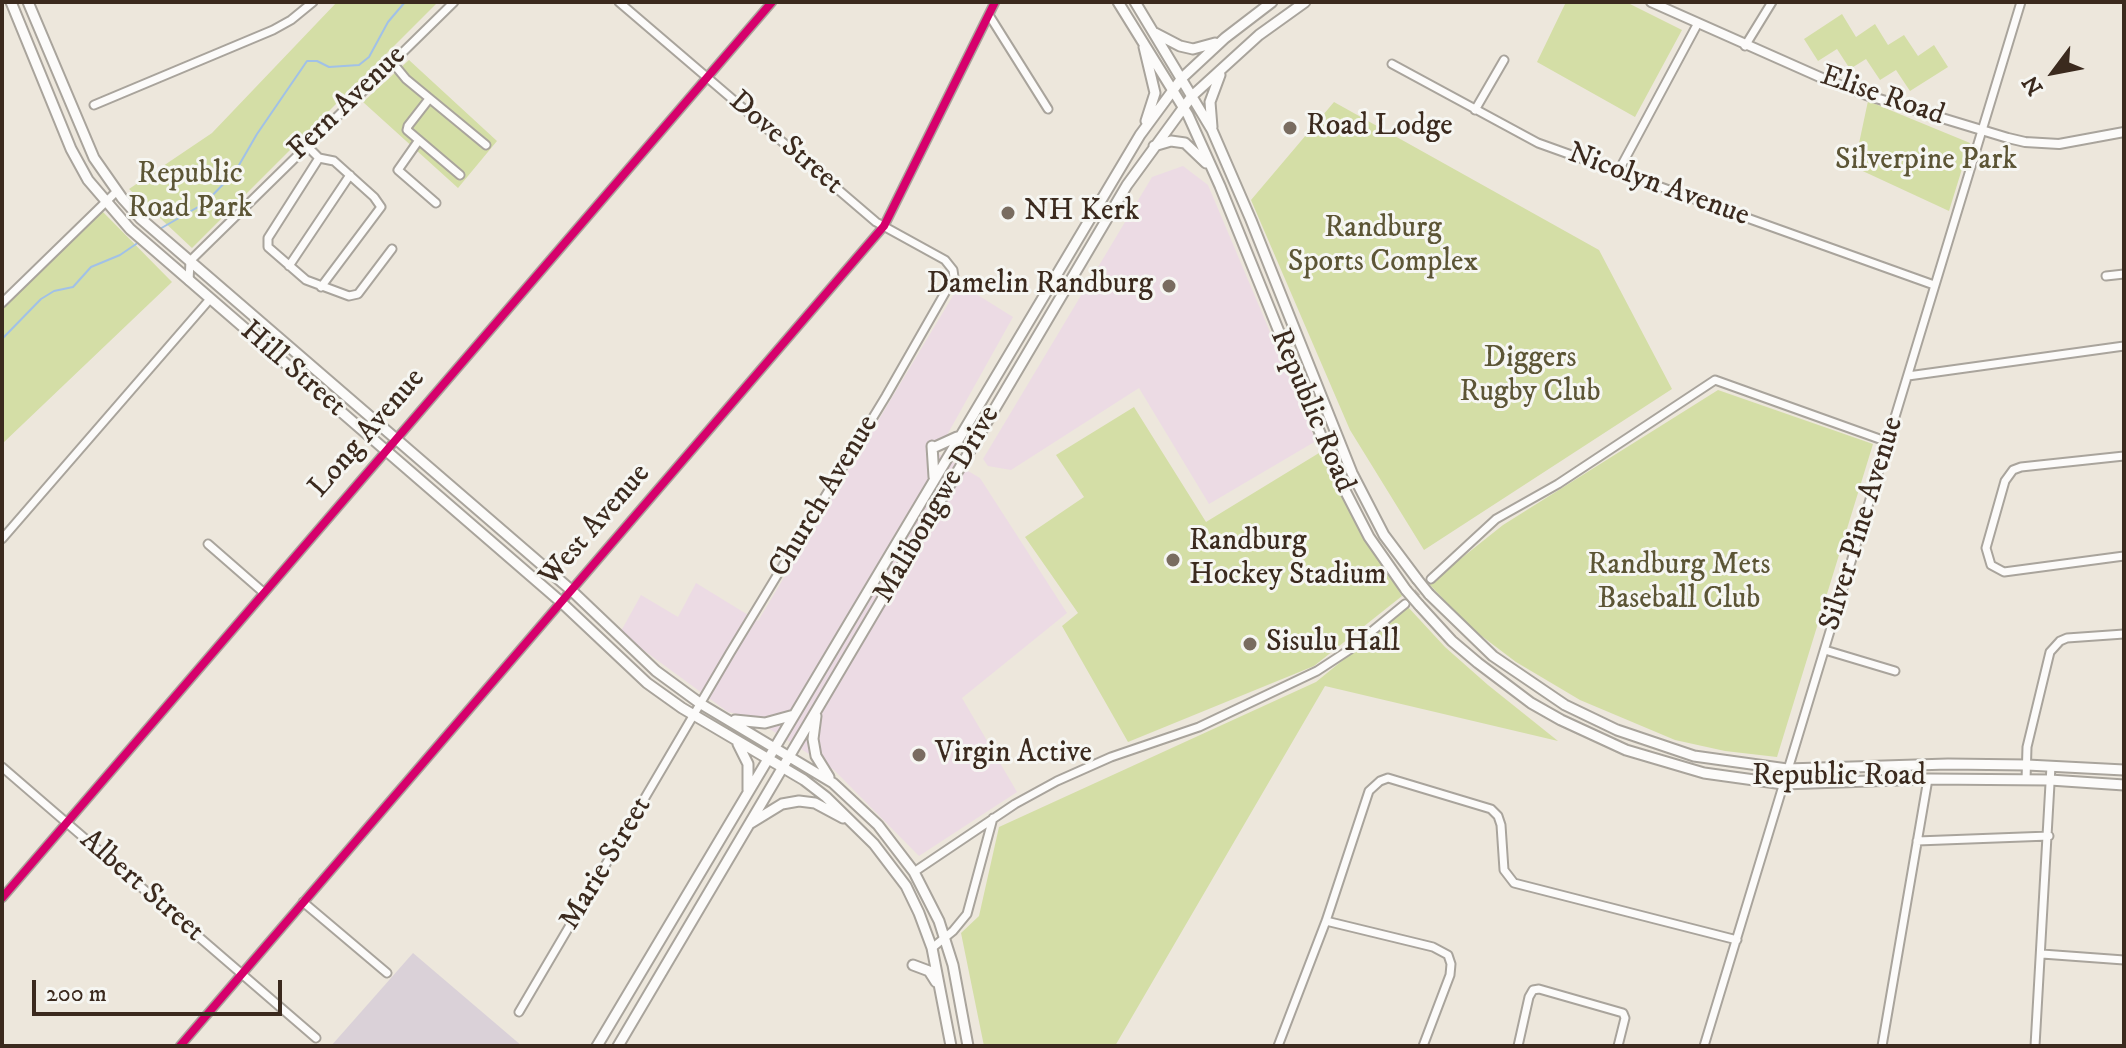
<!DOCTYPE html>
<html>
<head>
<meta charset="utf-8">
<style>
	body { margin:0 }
	#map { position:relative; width:2126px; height:1048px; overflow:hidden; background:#ede7dc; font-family:"IM FELL DW Pica",serif }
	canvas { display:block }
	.frame { position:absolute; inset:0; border:4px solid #3b2a1e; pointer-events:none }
	.north { position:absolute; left:2014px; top:32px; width:80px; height:80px; -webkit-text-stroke:6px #f6f6f2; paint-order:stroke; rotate:238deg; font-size:22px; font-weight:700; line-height:32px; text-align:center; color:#3b2a1e }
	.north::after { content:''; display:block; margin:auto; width:28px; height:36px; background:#3b2a1e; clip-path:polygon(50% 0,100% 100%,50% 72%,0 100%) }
	.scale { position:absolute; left:32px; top:980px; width:250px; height:36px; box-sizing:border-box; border:4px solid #3b2a1e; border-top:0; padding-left:10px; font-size:24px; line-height:28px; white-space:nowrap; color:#3b2a1e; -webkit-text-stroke:6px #f6f6f2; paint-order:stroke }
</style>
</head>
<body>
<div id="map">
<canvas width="2126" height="1048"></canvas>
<div class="frame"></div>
<div class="north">N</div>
<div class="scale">200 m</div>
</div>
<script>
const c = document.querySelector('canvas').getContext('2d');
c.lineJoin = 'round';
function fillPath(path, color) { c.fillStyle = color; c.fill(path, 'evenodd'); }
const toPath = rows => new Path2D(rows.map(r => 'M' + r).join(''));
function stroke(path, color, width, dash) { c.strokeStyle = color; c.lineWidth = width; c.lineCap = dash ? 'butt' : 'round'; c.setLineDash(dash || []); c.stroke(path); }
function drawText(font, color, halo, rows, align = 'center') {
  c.font = font + ' "IM FELL DW Pica",serif'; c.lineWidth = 6; c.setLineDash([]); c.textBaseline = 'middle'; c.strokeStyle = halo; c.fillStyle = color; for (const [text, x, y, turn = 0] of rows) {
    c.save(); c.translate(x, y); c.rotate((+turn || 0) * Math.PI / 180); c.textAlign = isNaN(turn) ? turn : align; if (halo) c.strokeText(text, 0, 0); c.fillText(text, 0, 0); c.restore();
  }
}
fillPath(toPath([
	[1183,166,1208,185,1316,441,1209,504,1139,388,1011,470,988,466,983,459,1152,177],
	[960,284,1013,317,937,453,980,478,1067,613,962,698,1017,792,919,856,834,770,751,717,728,712,620,633,641,595,678,617,696,583,758,621]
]), '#ecdbe4');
fillPath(toPath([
	[413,953,522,1046,331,1046]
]), '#dad1d8');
fillPath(toPath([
	[337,2,438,2,192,248,129,189,212,133],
	[1566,2,1626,2,1682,30,1635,117,1537,62],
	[1842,14,1856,37,1875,24,1888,45,1904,35,1918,56,1934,45,1948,67,1910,91,1896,70,1880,80,1866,59,1850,69,1837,49,1818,61,1804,39],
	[409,60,497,141,458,188,363,102],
	[1868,101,1970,143,1949,211,1854,167],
	[1334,102,1599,250,1672,389,1424,550,1350,430,1251,200],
	[102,211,172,282,2,444,2,310],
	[1718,390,1873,444,1777,757,1725,751,1675,740,1580,700,1516,662,1471,628,1429,584,1503,525],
	[1134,407,1206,522,1319,453,1402,596,1314,666,1128,742,1062,626,1078,613,1025,537,1084,497,1056,455],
	[1408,607,1445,647,1488,685,1558,741,1325,686,1115,1046,984,1046,961,933,979,916,999,827,1316,682]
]), '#d4dea6');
stroke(toPath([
	[158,230,205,203,235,172,257,134,307,61,317,61,329,67,359,65,369,57,388,22,405,2],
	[2,339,41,299,54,291,73,287,91,267,120,255,139,242]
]), '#a1c1e7', 2);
stroke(toPath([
	[1405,604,1431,579]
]), '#c9c1b6', 7, [7, 3.5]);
const minor = toPath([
	[989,15,1048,109],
	[1745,46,1772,2],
	[392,62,406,79,486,145],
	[1392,64,1538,143,1934,285],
	[429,99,408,126,407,130,460,175],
	[94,105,273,30,291,20,313,2],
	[1475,110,1504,60],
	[419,140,398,170,436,203],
	[306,145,319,158,334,161,374,197,381,207,321,287],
	[319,158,268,238,268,247,306,280,349,296,358,294,392,249],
	[1618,172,1698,23],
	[289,266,350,175],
	[2106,276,2124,274],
	[189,281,190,261,454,2],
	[2,303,116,192],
	[1908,376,2124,346],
	[2124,456,2021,467,2013,470,2005,481,1986,548,1991,565,2004,572,2124,556],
	[2,539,210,299],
	[208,544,263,592],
	[1431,579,1496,519,1558,484,1715,380,1888,442],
	[1825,650,1895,671],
	[2,767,316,1038],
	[2026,780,2027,747,2050,652,2060,641,2067,638,2124,634],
	[1917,841,2049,836],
	[914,872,1015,804,1057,781,1111,757,1199,727,1317,671,1349,650,1405,604],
	[2,898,772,2],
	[303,902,387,973],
	[1326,921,1433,947,1448,955,1451,964,1450,975,1423,1046],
	[932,948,953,931,967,914,993,818],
	[2042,954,2124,960],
	[519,1012,730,653,886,396,954,277,953,270,945,260,876,222,619,2],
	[180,1046,884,226,995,2],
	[1278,1046,1326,921,1369,791,1380,781,1388,778,1491,809,1498,816,1501,825,1504,870,1514,883,1737,940],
	[1518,1046,1529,997,1533,990,1539,989,1623,1013,1625,1018,1618,1046],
	[1704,1046,2021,2],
	[1882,1046,1928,779],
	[2035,1046,2051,766]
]);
const tertiary = toPath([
	[1651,2,1822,78,1866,95,2008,138,2025,142,2059,144,2124,132]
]);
const secondary = toPath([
	[11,2,71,149,88,180,130,229,561,602,647,683,682,708,804,780,826,797,874,844,906,886,919,913,932,948,951,1046],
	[28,2,94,158,122,198,140,218,571,590,656,671,701,704,833,783,878,825,914,872,939,921,953,965,968,1046],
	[1118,2,1188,115,1220,186,1337,475,1369,537,1406,590],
	[1135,2,1212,130,1251,220,1352,473,1384,535,1417,579],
	[1155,33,1180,46,1193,49,1215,43],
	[1144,47,1155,93,1146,121],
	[1212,127,1210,102,1220,75],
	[1154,146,1171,141,1185,143,1206,163],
	[932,446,934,477],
	[935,447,957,437],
	[1429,594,1493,656,1565,705,1617,730,1694,756,1787,769,1948,764,2027,765,2124,770],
	[1419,605,1452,641,1478,663,1531,703,1561,720,1626,750,1704,773,1783,784,1928,779,2050,780,2124,785],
	[816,716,813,739,816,756,829,777],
	[735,720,765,723,794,715],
	[738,744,748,764,748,790],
	[751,823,782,804,799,801,815,803,843,818],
	[913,965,929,971,936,982],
	[597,1046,1140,135,1182,78,1225,38,1272,2],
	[618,1046,1127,185,1192,96,1259,35,1305,2]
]);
stroke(minor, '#a9a49c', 11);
stroke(tertiary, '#a9a49c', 12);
stroke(secondary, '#a9a49c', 13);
stroke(minor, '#fcfbfa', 7);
stroke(tertiary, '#fcfbfa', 8);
stroke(secondary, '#fcfbfa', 9);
const secondaryBridge = toPath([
	[1417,579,1429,594],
	[1406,590,1419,605]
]);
stroke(secondaryBridge, '#a9a49c', 13, []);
stroke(secondaryBridge, '#fcfbfa', 9);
stroke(toPath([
	[2,898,772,2],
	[180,1046,884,226,995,2]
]), '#d6006c', 8);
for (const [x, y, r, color] of [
	[1290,128,8,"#796c60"],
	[1008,213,8,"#796c60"],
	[1169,286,8,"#796c60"],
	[1173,560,8,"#796c60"],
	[1250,644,8,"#796c60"],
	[919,755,8,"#796c60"]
]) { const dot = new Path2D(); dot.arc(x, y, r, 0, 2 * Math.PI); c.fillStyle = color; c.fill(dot); stroke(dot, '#f6f6f2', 3); }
drawText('30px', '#3b2a1e', '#f6f6f2', [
	["Elise Road",1882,97,19],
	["Fern Avenue",348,104,-44],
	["Dove Street",785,144,41],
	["Nicolyn Avenue",1658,186,20],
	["Hill Street",292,370,41],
	["Republic Road",1311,411,67],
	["Long Avenue",368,434,-49],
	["Church Avenue",825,497,-59],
	["Malibongwe Drive",938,505,-60],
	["Silver Pine Avenue",1863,524,-73],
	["West Avenue",596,526,-49],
	["Republic Road",1839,778],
	["Marie Street",607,864,-59],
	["Albert Street",141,887,41]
]);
drawText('30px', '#3b2a1e', '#f6f6f2', [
	["Road Lodge",1306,128],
	["NH Kerk",1024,213],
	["Damelin Randburg",1153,286,"right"],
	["Randburg",1189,543],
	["Hockey Stadium",1189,577],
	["Sisulu Hall",1266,644],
	["Virgin Active",935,755]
], 'left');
drawText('30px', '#5c5535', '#f6f6f2', [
	["Silverpine Park",1926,162],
	["Republic",190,176],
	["Road Park",190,210],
	["Randburg",1383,230],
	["Sports Complex",1383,264],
	["Diggers",1530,360],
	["Rugby Club",1530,394],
	["Randburg Mets",1679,567],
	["Baseball Club",1679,601]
]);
</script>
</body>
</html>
